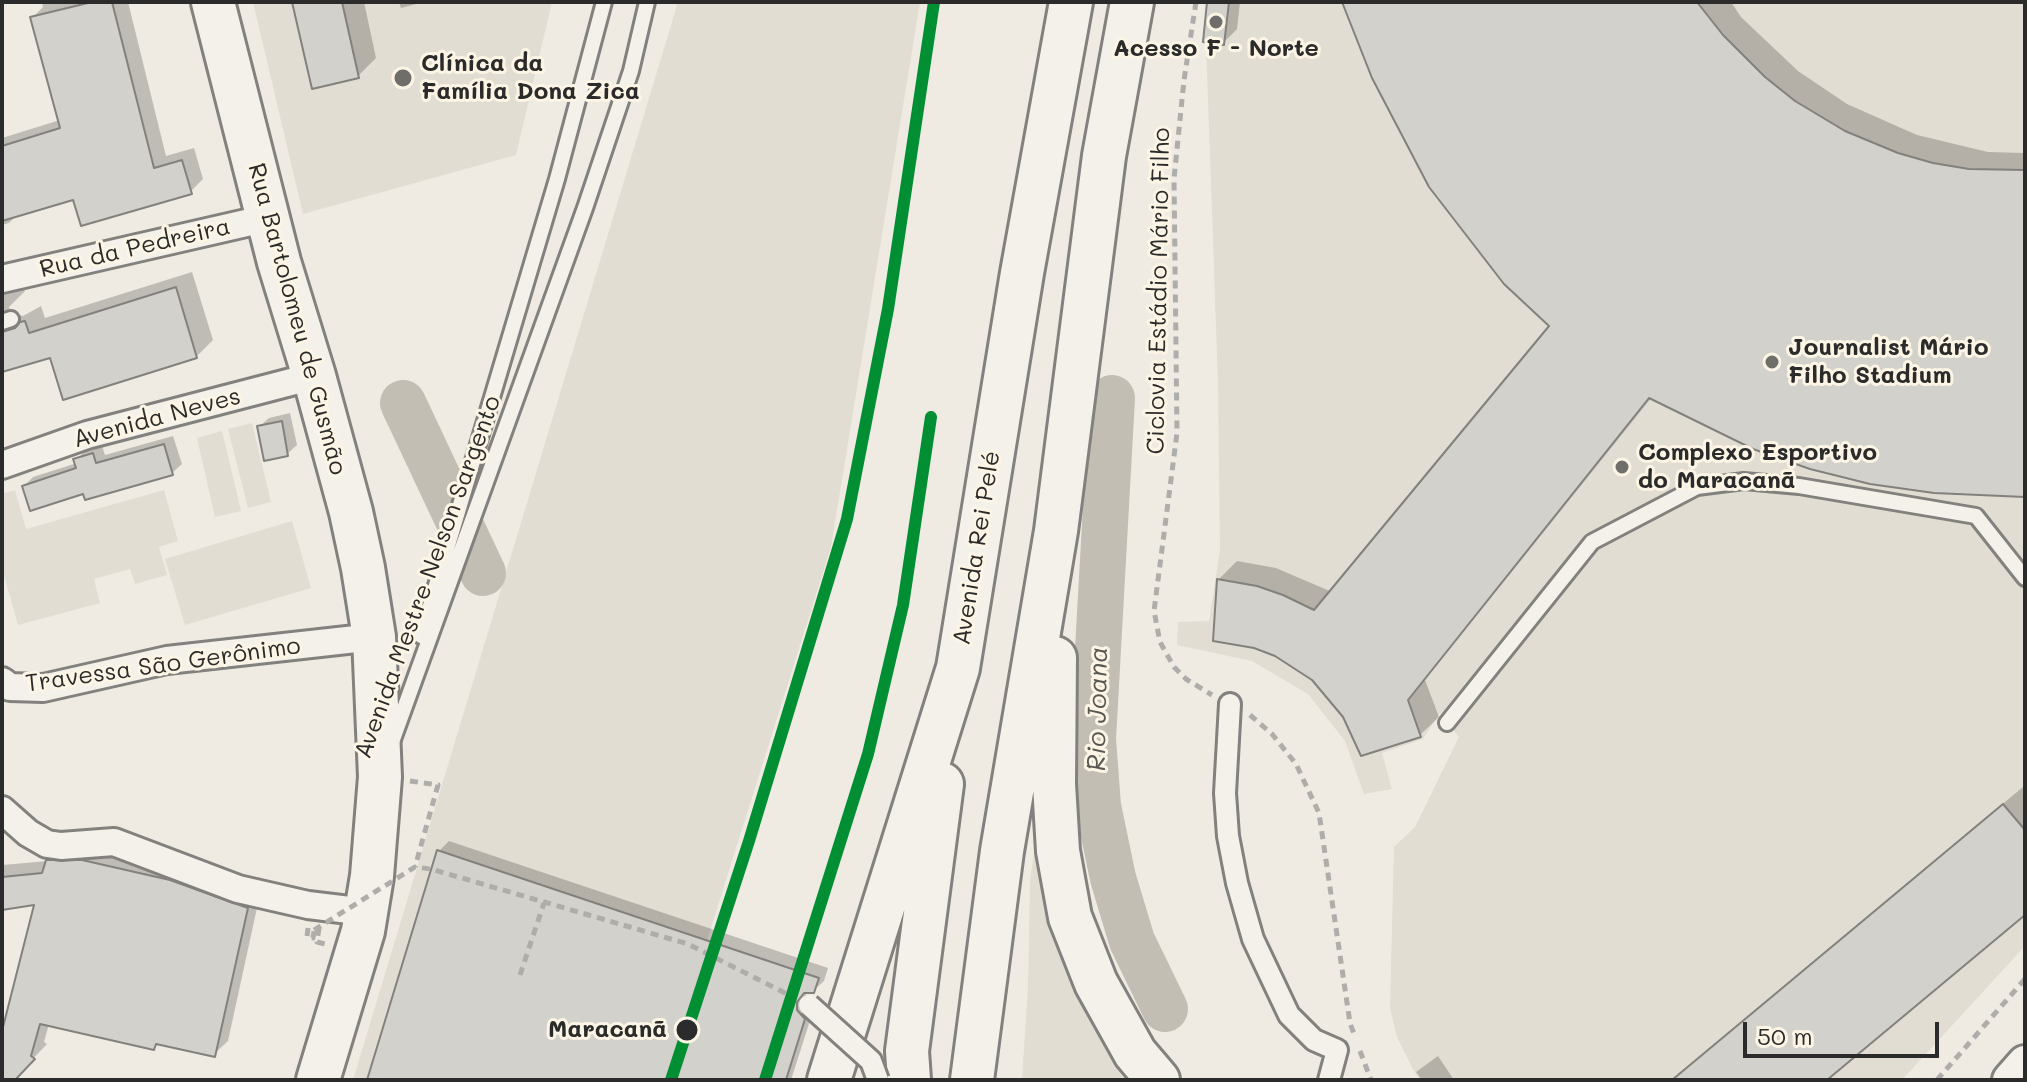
<!DOCTYPE html>
<html>
<head>
<meta charset="utf-8">
<style>
	body { margin:0 }
	#map { position:relative; width:2027px; height:1082px; overflow:hidden; background:#efebe3; font-family:Mali,sans-serif }
	canvas { display:block }
	.frame { position:absolute; inset:0; border:4px solid #2b2b2b; pointer-events:none }
	.scale { position:absolute; left:1743px; top:1022px; width:196px; height:36px; box-sizing:border-box; border:4px solid #2b2b2b; border-top:0; padding-left:10px; font-size:24px; line-height:28px; white-space:nowrap; color:#2b2b2b; -webkit-text-stroke:6px #fcf5e5; paint-order:stroke }
</style>
</head>
<body>
<div id="map">
<canvas width="2027" height="1082"></canvas>
<div class="frame"></div>
<div class="scale">50 m</div>
</div>
<script>
const c = document.querySelector('canvas').getContext('2d');
c.lineJoin = 'round';
function fillPath(path, color) { c.fillStyle = color; c.fill(path, 'evenodd'); }
const toPath = rows => new Path2D(rows.map(r => 'M' + r).join(''));
function stroke(path, color, width, dash) { c.strokeStyle = color; c.lineWidth = width; c.lineCap = dash ? 'butt' : 'round'; c.setLineDash(dash || []); c.stroke(path); }
function drawText(font, color, halo, rows, align = 'center') {
  c.font = font + ' Mali,sans-serif'; c.lineWidth = 6; c.setLineDash([]); c.textBaseline = 'middle'; c.strokeStyle = halo; c.fillStyle = color; for (const [text, x, y, turn = 0] of rows) {
    c.save(); c.translate(x, y); c.rotate((+turn || 0) * Math.PI / 180); c.textAlign = isNaN(turn) ? turn : align; if (halo) c.strokeText(text, 0, 0); c.fillText(text, 0, 0); c.restore();
  }
}
fillPath(toPath([
	[253,2,552,2,516,155,303,214],
	[678,2,920,2,831,547,663,1080,353,1080],
	[252,423,271,502,248,508,228,429],
	[222,431,241,511,215,517,197,438]
]), '#e2ddd2');
fillPath(toPath([
	[1207,2,2025,2,2025,946,1902,1080,1420,1080,1414,1071,1397,1037,1390,1008,1394,847,1415,827,1459,737,1440,713,1423,739,1382,753,1392,789,1364,794,1345,741,1308,694,1252,661,1177,645,1178,622,1209,621,1220,550,1218,384,1206,43,1203,43],
	[15,490,26,529,164,490,178,541,159,547,167,575,135,584,130,569,94,579,100,603,18,625,2,568,2,494],
	[292,521,311,588,185,625,165,559],
	[1039,819,1134,1080,1022,1080,1028,986,1030,880]
]), '#e1ddd2');
fillPath(toPath([
	[42,2,128,2,166,156,194,148,203,179,190,192,74,197,17,215,9,223,2,225,2,138,60,120,33,17,43,7],
	[294,2,364,2,376,58,358,76],
	[399,2,424,2,401,8],
	[1209,2,1240,2,1237,29,1223,43],
	[1345,2,1731,2,1741,17,1798,71,1847,104,1917,135,1988,152,2025,153,2025,493,1652,397,1425,680,1439,717,1420,735,1362,754,1345,716,1313,678,1219,579,1237,561,1276,568,1332,592,1552,325],
	[2,272,21,279,25,291,9,307,11,313,23,316,41,306,45,318,192,272,213,340,196,357,51,355,2,370],
	[290,413,297,445,287,454,259,427,269,418],
	[173,436,182,464,172,473,85,491,24,486,33,477,77,463,76,460,85,451,102,446,105,455],
	[2023,787,2025,790,2025,912,1824,1080,1671,1080],
	[449,841,828,968,824,981,813,991,806,991,806,999,814,1008,791,1080,380,1080,439,851],
	[62,847,97,847,260,894,228,1041,214,1054,159,1042,154,1048,49,1024,44,1042,47,1044,24,1068,12,1080,2,1072,2,1034,37,903,2,908,2,865,48,861],
	[1438,1056,1454,1080,1422,1080,1416,1072]
]), '#0003');
stroke(toPath([
	[1112,398,1093,739,1098,806,1113,878,1132,941,1165,1009],
	[403,403,483,573]
]), '#c2beb4', 46);
const building = toPath([
	[92,2,112,2,154,168,182,160,192,194,81,226,73,200,2,221,2,146,60,128,30,17,92,2],
	[292,2,342,2,359,78,312,89,292,2],
	[1207,2,1229,2,1224,45,1203,42,1207,2],
	[1342,2,1697,2,1723,35,1765,77,1795,101,1845,131,1898,153,1933,163,1969,169,2025,170,2025,497,1934,493,1870,484,1810,469,1753,449,1649,398,1408,700,1421,737,1361,756,1343,717,1312,680,1275,656,1254,648,1213,641,1217,579,1257,586,1283,595,1314,610,1549,326,1504,284,1429,187,1372,78,1342,2],
	[176,287,197,358,63,400,50,358,2,372,2,332,15,328,20,322,25,321,29,333,176,287],
	[282,421,288,456,264,461,257,426,282,421],
	[164,444,173,475,85,500,83,494,30,511,22,486,76,468,73,459,93,453,96,463,164,444],
	[2003,804,2025,830,2025,915,1827,1080,1672,1080,2003,804],
	[437,850,819,978,814,993,804,993,797,1002,797,1010,805,1019,786,1080,367,1080,437,850],
	[46,860,82,860,170,880,248,908,215,1057,156,1044,154,1050,40,1024,31,1056,35,1059,15,1080,2,1080,2,1031,34,905,2,910,2,877,42,873,46,860]
]);
fillPath(building, '#d3d1cb');
stroke(building, '#83817e', 2);
const service = toPath([
	[2,322,11,319],
	[421,636,557,179,604,2],
	[1447,723,1592,542,1697,487,1744,481,1799,486,1976,516,2025,578],
	[392,742,585,208,631,71,647,2]
]);
const pedestrian = toPath([
	[1230,704,1225,793,1228,836,1237,883,1253,939,1289,1015,1314,1040,1337,1050,1329,1080]
]);
const minor = toPath([
	[2,279,268,218],
	[2,465,87,435,314,376],
	[2,681,10,687,43,688,167,660,374,637],
	[2,810,28,833,47,844,61,846,114,842,238,889,308,905,366,912]
]);
const tertiary = toPath([
	[2010,1080,2025,1063]
]);
const primary = toPath([
	[213,2,279,262,314,376,351,512,363,568,374,637,380,777,372,876,363,931,318,1080],
	[1055,658,1054,784,1058,851,1070,917,1096,983,1135,1053,1158,1080],
	[829,1080,958,668,1022,273,1071,2],
	[909,1080,907,1051,942,784],
	[972,1080,1002,851,1056,531,1104,156,1132,2]
]);
stroke(service, '#83817e', 20);
stroke(pedestrian, '#83817e', 26);
stroke(minor, '#83817e', 32);
stroke(tertiary, '#83817e', 40);
stroke(primary, '#83817e', 48);
stroke(toPath([
	[1196,2,1184,80,1174,179,1177,433,1154,611,1160,642,1174,667,1186,679,1212,695],
	[1250,715,1272,734,1296,764,1319,813,1350,1023,1354,1034],
	[410,781,438,785,415,867],
	[308,928,307,937,313,938,314,931],
	[319,928,317,942,325,944],
	[520,975,544,903],
	[1360,1051,1371,1080],
	[1937,1080,2025,979]
]), '#afada9', 5, [8, 6]);
stroke(service, '#f4f1eb', 14);
stroke(pedestrian, '#f4f1eb', 20);
stroke(minor, '#f4f1eb', 26);
stroke(tertiary, '#f4f1eb', 34);
stroke(primary, '#f4f1eb', 42);
const pedestrianBridge = toPath([
	[809,1005,871,1061,878,1080]
]);
stroke(pedestrianBridge, '#83817e', 26, []);
stroke(toPath([
	[314,930,415,867,431,869,688,944,791,996]
]), '#afada9', 5, [8, 6]);
stroke(pedestrianBridge, '#f4f1eb', 20);
stroke(toPath([
	[671,1080,749,841,847,519,888,309,934,2],
	[765,1080,868,754,903,605,931,417]
]), '#028f34', 12);
for (const [x, y, r, color] of [
	[1216,22,8,"#706e6b"],
	[403,78,10,"#706e6b"],
	[1772,362,8,"#706e6b"],
	[1622,467,8,"#706e6b"],
	[687,1030,12,"#2b2b2b"]
]) { const dot = new Path2D(); dot.arc(x, y, r, 0, 2 * Math.PI); c.fillStyle = color; c.fill(dot); stroke(dot, '#fcf5e5', 3); }
drawText('bold 24px', '#2b2b2b', '#fcf5e5', [
	["Acesso F - Norte",1216,49,"center"],
	["Clínica da",421,64],
	["Família Dona Zica",421,92],
	["Journalist Mário",1788,348],
	["Filho Stadium",1788,376],
	["Complexo Esportivo",1638,453],
	["do Maracanã",1638,481]
], 'left');
drawText('24px', '#2b2b2b', '#fcf5e5', [
	["Rua da Pedreira",135,248,-13],
	["Ciclovia Estádio Mário Filho",1159,291,-89],
	["Rua Bartolomeu de Gusmão",297,319,75],
	["Avenida Neves",157,418,-15],
	["Avenida Rei Pelé",977,548,-81],
	["Avenida Mestre Nelson Sargento",428,577,-70],
	["Travessa São Gerônimo",163,665,-8]
]);
drawText('bold 24px', '#2b2b2b', '#fcf5e5', [
	["Maracanã",667,1030]
], 'right');
drawText('italic 26px', '#595754', '#fcf5e5', [
	["Rio Joana",1098,709,-89]
]);
</script>
</body>
</html>
